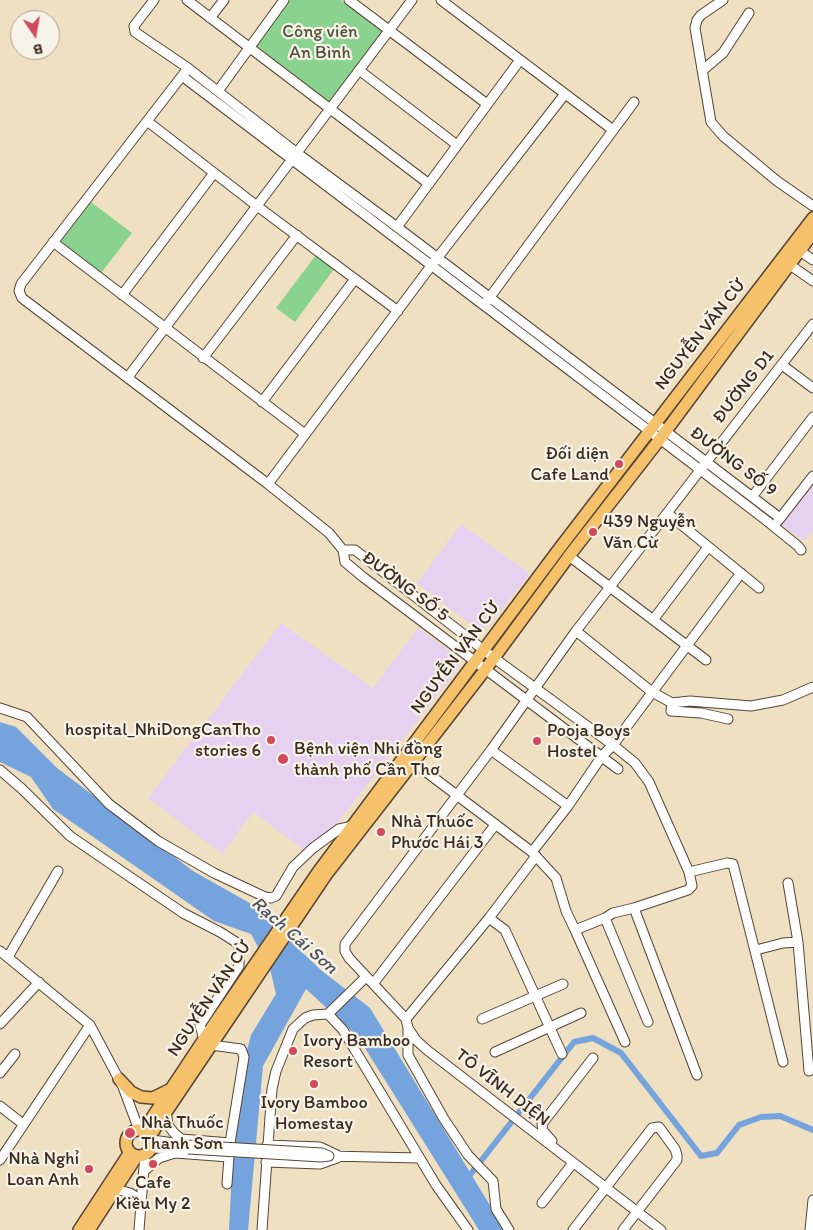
<!DOCTYPE html>
<html>
<head>
<meta charset="utf-8">
<style>
	body { margin:0 }
	#map { position:relative; width:813px; height:1230px; overflow:hidden; background:#f0e0c2; font-family:Itim,sans-serif }
	canvas { display:block }
	.north { position:absolute; left:10px; top:10px; width:50px; height:50px; box-sizing:border-box; background:#f7f3e8; border:1px solid #aca397; border-radius:50%; rotate:168deg; font-size:14px; font-weight:700; line-height:20px; text-align:center; color:#3b2a1e }
	.north::after { content:''; display:block; margin:auto; width:18px; height:22px; background:#d1495b; clip-path:polygon(50% 0,100% 100%,50% 72%,0 100%) }
</style>
</head>
<body>
<div id="map">
<canvas width="813" height="1230"></canvas>
<div class="north">B</div>
</div>
<script>
const c = document.querySelector('canvas').getContext('2d');
c.lineJoin = 'round';
function fillPath(path, color) { c.fillStyle = color; c.fill(path, 'evenodd'); }
const toPath = rows => new Path2D(rows.map(r => 'M' + r).join(''));
function stroke(path, color, width, dash) { c.strokeStyle = color; c.lineWidth = width; c.lineCap = dash ? 'butt' : 'round'; c.setLineDash(dash || []); c.stroke(path); }
function drawText(font, color, halo, rows, align = 'center') {
  c.font = font + ' Itim,sans-serif'; c.lineWidth = 4.5; c.setLineDash([]); c.textBaseline = 'middle'; c.strokeStyle = halo; c.fillStyle = color; for (const [text, x, y, turn = 0] of rows) {
    c.save(); c.translate(x, y); c.rotate((+turn || 0) * Math.PI / 180); c.textAlign = isNaN(turn) ? turn : align; if (halo) c.strokeText(text, 0, 0); c.fillText(text, 0, 0); c.restore();
  }
}
fillPath(toPath([
	[813,476,813,530,804,541,778,522],
	[461,524,530,574,489,625,481,630,477,629,417,583],
	[281,623,373,688,418,628,458,657,460,666,334,827,305,851,253,812,222,854,148,798]
]), '#e6d2f0');
fillPath(toPath([
	[290,0,341,0,383,31,329,102,255,47],
	[91,202,132,233,101,273,60,242],
	[316,255,334,269,295,322,276,308]
]), '#8ad38f');
fillPath(toPath([
	[0,722,16,727,57,768,193,871,269,914,289,940,322,971,370,1008,505,1230,479,1230,358,1037,306,989,263,1066,248,1230,229,1230,236,1091,251,1035,276,994,270,969,251,934,214,921,53,809,31,777,0,762]
]), '#75a3de');
stroke(toPath([
	[470,1175,574,1042,593,1038,621,1053,701,1156,717,1153,739,1125,761,1117,780,1116,813,1130]
]), '#75a3de', 6);
const minor = toPath([
	[154,0,134,26,135,32,188,68,297,153,397,227,780,518],
	[187,0,429,184],
	[349,0,487,104],
	[441,0,613,130],
	[723,0,701,15,697,20,695,28,711,122,723,136,777,181,813,206],
	[210,18,224,0],
	[359,70,457,145],
	[703,70,723,53,749,13],
	[185,72,21,284,19,291,22,298,268,484,329,533,343,550],
	[182,76,660,439,767,521,798,546,801,550],
	[218,91,284,0],
	[147,121,257,206,398,311],
	[397,227,520,60],
	[53,242,305,434],
	[800,251,813,260],
	[790,265,813,281],
	[122,295,214,173],
	[487,301,634,102],
	[203,358,297,235],
	[782,365,813,388],
	[128,377,412,0],
	[262,402,355,279],
	[268,484,431,266,565,94],
	[752,497,813,417],
	[667,513,759,588],
	[778,521,813,476],
	[343,550,355,550,494,658,613,745,635,763,649,782,689,872,727,863,733,864,783,1062],
	[343,550,345,562,363,577,618,769],
	[569,556,706,660],
	[653,620,708,547],
	[576,631,652,692,672,703,690,701,751,706,783,700,813,687],
	[672,703,671,711,701,713,728,719],
	[0,708,27,717,109,804,158,841,214,873,265,897,271,898,276,896,293,867,313,848,339,829,353,826],
	[491,750,568,806],
	[409,759,532,852,556,878,566,911,575,930],
	[0,770,21,788,70,836,183,913,220,932,239,944,239,966,200,1025,204,1040],
	[532,852,568,806,602,756,613,745,741,573],
	[788,883,798,942,809,1071],
	[634,908,697,1075],
	[489,918,536,856],
	[605,918,648,1022],
	[756,950,783,943,798,942],
	[0,951,90,1025,123,1087,139,1130],
	[8,957,58,871],
	[373,984,495,825],
	[328,1014,366,977],
	[406,1019,489,918,505,930,562,1054],
	[482,1019,563,984],
	[0,1024,39,982],
	[408,1028,408,1055,444,1119,468,1155,493,1181,496,1209,509,1230],
	[625,1042,575,930,605,918,613,913,634,908,688,890,692,886,689,872],
	[211,1045,241,1049,244,1057,230,1143,227,1184],
	[495,1052,581,1013],
	[0,1073,15,1054],
	[0,1106,23,1124],
	[166,1111,168,1125,174,1133,181,1139,230,1143],
	[152,1140,189,1145],
	[552,1141,543,1131,542,1124,593,1058],
	[267,1145,320,1147,337,1155],
	[151,1148,178,1149],
	[329,1156,419,1158],
	[0,1160,90,1025],
	[266,1162,320,1164,337,1158],
	[144,1171,159,1158,175,1153,229,1157],
	[115,1189,130,1193,141,1200],
	[542,1203,573,1163],
	[139,1230,145,1154],
	[262,1230,272,1089,276,1071,293,1029,305,1018,313,1015,328,1014,343,1030,436,1185,468,1230],
	[573,1230,652,1128,659,1127,675,1149,677,1155,677,1160,623,1230],
	[661,1230,427,1050,416,1040,408,1028,406,1019,349,958,345,951,345,944,491,750,576,631,813,324],
	[810,1230,813,1200]
]);
const major = toPath([
	[119,1079,131,1092,141,1097,153,1098,169,1090],
	'126 1143a13 13 0 1 1 26 0a13 13 0 1 1-26 0Z',
	[143,1131,214,1024,318,872,559,549,813,218],
	[150,1136,326,875,485,670,569,556,660,439,813,233],
	[79,1230,130,1152],
	[89,1230,137,1156]
]);
stroke(minor, '#564537', 11);
stroke(major, '#564537', 14);
stroke(minor, '#fff', 9);
stroke(major, '#f5c16b', 11);
const minorBridge = toPath([
	[188,1149,321,1157,329,1156,322,1153,189,1145]
]);
stroke(minorBridge, '#564537', 11, []);
stroke(minorBridge, '#fff', 9);
for (const [x, y, r, color] of [
	[619,464,5,"#d1495b"],
	[593,532,5,"#d1495b"],
	[271,740,5,"#d1495b"],
	[537,741,5,"#d1495b"],
	[283,759,6,"#d1495b"],
	[381,832,5,"#d1495b"],
	[293,1051,5,"#d1495b"],
	[314,1084,5,"#d1495b"],
	[130,1133,6,"#d1495b"],
	[153,1164,5,"#d1495b"],
	[89,1169,5,"#d1495b"]
]) { const dot = new Path2D(); dot.arc(x, y, r, 0, 2 * Math.PI); c.fillStyle = color; c.fill(dot); stroke(dot, '#f7f3e8', 2); }
drawText('18px', '#4f543a', '#f7f3e8', [
	["Công viên",320,32],
	["An Bình",320,53]
]);
drawText('18px', '#3b2a1e', '#f7f3e8', [
	["NGUYỄN VĂN CỪ",701,335,-52],
	["ĐƯỜNG D1",744,387,-52],
	["ĐƯỜNG SỐ 9",733,462,37],
	["ĐƯỜNG SỐ 5",405,587,37],
	["NGUYỄN VĂN CỪ",456,658,-53],
	["NGUYỄN VĂN CỪ",210,999,-56],
	["TÔ VĨNH DIỆN",502,1088,38]
]);
drawText('18px', '#3b2a1e', '#f7f3e8', [
	["Đối diện",609,454,"right"],
	["Cafe Land",609,475,"right"],
	["439 Nguyễn",603,522],
	["Văn Cừ",603,543],
	["hospital_NhiDongCanTho",261,730,"right"],
	["stories 6",261,751,"right"],
	["Pooja Boys",547,731],
	["Hostel",547,752],
	["Bệnh viện Nhi đồng",294,749],
	["thành phố Cần Thơ",294,770],
	["Nhà Thuốc",391,822],
	["Phước Hái 3",391,843],
	["Ivory Bamboo",303,1041],
	["Resort",303,1062],
	["Ivory Bamboo",314,1103,"center"],
	["Homestay",314,1124,"center"],
	["Nhà Thuốc",141,1123],
	["Thanh Sơn",141,1144],
	["Nhà Nghỉ",79,1159,"right"],
	["Loan Anh",79,1180,"right"],
	["Cafe",153,1183,"center"],
	["Kiều My 2",153,1204,"center"]
], 'left');
drawText('italic 19px', '#4f5461', '#f7f3e8', [
	["Rạch Cái Sơn",294,936,41]
]);
</script>
</body>
</html>
